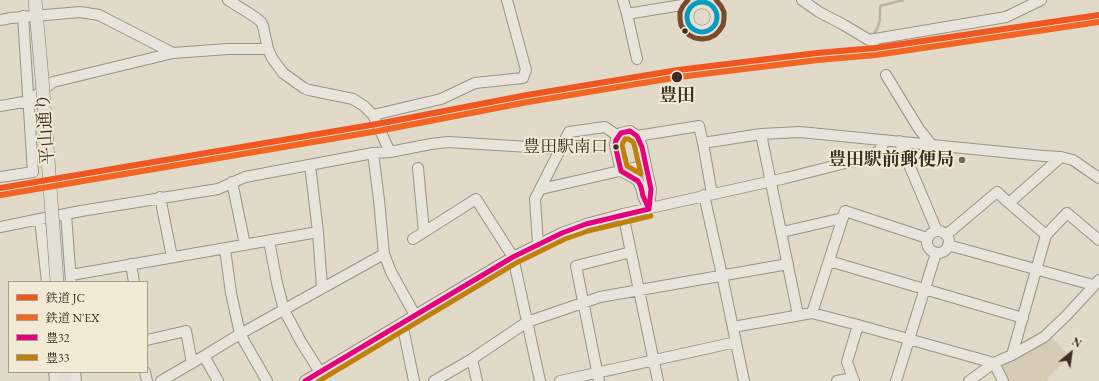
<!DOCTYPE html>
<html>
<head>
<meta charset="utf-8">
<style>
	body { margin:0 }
	#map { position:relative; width:1099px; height:381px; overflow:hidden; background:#e1dac9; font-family:"EB Garamond","Noto Serif JP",serif }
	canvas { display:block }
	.legend { position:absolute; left:8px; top:281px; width:140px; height:92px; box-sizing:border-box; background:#f2ead5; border:1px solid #a99e8d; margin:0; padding:5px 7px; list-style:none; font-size:12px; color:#3c2c22 }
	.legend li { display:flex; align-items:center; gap:8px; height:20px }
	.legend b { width:20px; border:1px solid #a99e8d }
	.north { position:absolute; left:1051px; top:333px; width:40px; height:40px; -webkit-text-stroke:3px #f2ead5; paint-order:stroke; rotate:29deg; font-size:11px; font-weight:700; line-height:16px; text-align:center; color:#3c2c22 }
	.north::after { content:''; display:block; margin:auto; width:14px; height:18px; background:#3c2c22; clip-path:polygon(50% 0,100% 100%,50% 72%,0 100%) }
</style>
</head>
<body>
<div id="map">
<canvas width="1099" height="381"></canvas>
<ul class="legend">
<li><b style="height:5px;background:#f15620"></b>鉄道 JC</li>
<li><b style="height:5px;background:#f26522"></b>鉄道 N'EX</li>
<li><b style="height:5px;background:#e5007d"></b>豊32</li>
<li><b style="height:5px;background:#bf810a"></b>豊33</li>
</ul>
<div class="north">N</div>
</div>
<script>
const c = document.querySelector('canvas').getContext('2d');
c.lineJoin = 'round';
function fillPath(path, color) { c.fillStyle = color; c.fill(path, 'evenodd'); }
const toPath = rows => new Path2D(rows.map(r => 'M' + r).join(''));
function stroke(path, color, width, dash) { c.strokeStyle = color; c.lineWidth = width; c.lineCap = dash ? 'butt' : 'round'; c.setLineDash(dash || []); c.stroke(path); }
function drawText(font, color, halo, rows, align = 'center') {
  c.font = font + ' "EB Garamond","Noto Serif JP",serif'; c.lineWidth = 4; c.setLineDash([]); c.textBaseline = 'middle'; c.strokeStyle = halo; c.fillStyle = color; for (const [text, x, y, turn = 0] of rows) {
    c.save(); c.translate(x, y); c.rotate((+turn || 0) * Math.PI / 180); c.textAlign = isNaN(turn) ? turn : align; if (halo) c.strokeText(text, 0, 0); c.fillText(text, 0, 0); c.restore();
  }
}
fillPath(toPath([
	[1052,338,1070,356,1050,376,1047,381,1006,381,1001,367]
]), '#d6ccb5');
stroke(toPath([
	[873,35,877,29,880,20,880,6,903,0]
]), '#bfb39d', 2.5);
const minor = toPath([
	[228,0,255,17,261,22,263,26,268,49,272,58,283,73,304,88,309,90,353,99,364,106,373,115,390,152],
	[623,0,627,14],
	[802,0,819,12,844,25,869,40,874,42],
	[0,20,11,18,80,12,99,15,173,53],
	[869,40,1006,17,1041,0],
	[637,59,627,14,712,0],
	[886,75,919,129,931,144],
	[0,106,29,101,53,82,173,53,228,49,268,49],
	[373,115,441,99,475,83,523,78,526,70,507,0],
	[630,131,637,136,640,141,642,147,651,189,649,209,643,196,641,187,638,181,634,178,621,171,615,145,616,140,618,136,621,133,630,131],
	[761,134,798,315],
	[637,136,699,126,703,143,761,134,800,132,1044,156,1061,157,1073,160,1099,178],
	[899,141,937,231],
	[703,143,712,194],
	[373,153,379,200,384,254,391,272,415,315],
	[310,165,318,232,322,288],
	[418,168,424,232],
	[0,177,33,172,23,16],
	[232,182,245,245],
	[541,189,646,165],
	[704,195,722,275,744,381],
	[160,197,172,257],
	[1009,203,1046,235,1012,355],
	[66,214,71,282],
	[623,214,658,381],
	[40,219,47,282],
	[0,227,40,219,81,211,218,189,245,177,373,153,390,152,431,144,448,142,561,149],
	'927 242a11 11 0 1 1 22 0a11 11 0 1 1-22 0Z',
	[782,232,843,218],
	[946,235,997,192,1009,203,1061,157],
	[1046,235,1067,213,1099,240],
	[413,239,476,199,513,257,540,381],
	[269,241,277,283,284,310,301,342,320,372],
	[538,244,535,199,569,132,605,127,618,136],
	[948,245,1093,285],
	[225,249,231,293,240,334,267,381],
	[829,261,1023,318],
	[131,264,134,282],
	[71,275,318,232],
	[812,313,845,211,927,238],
	[402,323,414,381],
	[733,327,812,313,858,325,994,363,1003,381],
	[147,340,186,331,192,363],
	[204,356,218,381],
	[472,359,477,381],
	[54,372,55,381],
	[75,372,76,381],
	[145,372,147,381],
	[161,381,204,356,240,334,384,254],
	[305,381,513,257,562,233,586,224,623,214,786,178,869,157,879,151,885,141],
	[434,381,472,359,527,322,600,297,788,264],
	[560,381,736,342],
	[599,381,576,266,631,252],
	[837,381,853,378],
	[854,381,847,362,858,325],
	[896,381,936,253],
	[969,381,994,363,1012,355,1044,337,1067,315,1099,280]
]);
const major = toPath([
	[35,0,42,78],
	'687 17a15 15 0 1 1 30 0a15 15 0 1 1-30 0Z',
	[64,372,65,381]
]);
stroke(minor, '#999388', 12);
stroke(major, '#827b72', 14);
stroke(minor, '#e8e4db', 10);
stroke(major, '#e4dfd5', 13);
const majorBridge = toPath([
	[42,78,57,282]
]);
stroke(majorBridge, '#827b72', 14, []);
stroke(majorBridge, '#e4dfd5', 13);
stroke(toPath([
	[630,131,637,136,642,147,651,189,649,209,643,196,641,187,638,181,621,171,615,145,616,140,621,133,630,131],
	[305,381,513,257,562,233,586,224,649,209]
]), '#e5007d', 5);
stroke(toPath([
	[625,139,628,139,632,141,634,144,641,174,627,166,622,145,625,139],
	[319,381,516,263,565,239,588,231,651,216]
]), '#bf810a', 5);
stroke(toPath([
	'687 17a15 15 0 1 1 30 0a15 15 0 1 1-30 0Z'
]), '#069cbd', 5);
stroke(toPath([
	[688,0,683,6,680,12,680,19,681,25,685,31,689,35,695,38,702,39,709,38,715,35,719,31,723,25,724,19,724,12,721,6,716,0]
]), '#7a4b2a', 5);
stroke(toPath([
	[0,188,377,124,527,95,678,70,817,53,875,48,1099,15]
]), '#f15620', 6);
stroke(toPath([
	[1,195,378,131,528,102,679,77,818,60,876,55,1099,22]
]), '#f26522', 6);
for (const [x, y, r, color] of [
	[685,31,3.5,"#3c2c22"],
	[677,77,6,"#3c2c22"],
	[616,147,3.5,"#3c2c22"],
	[962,160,4,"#76695c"]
]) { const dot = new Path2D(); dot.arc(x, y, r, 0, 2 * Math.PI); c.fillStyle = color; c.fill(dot); stroke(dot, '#f2ead5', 1.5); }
drawText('17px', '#3c2c22', '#f2ead5', [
	["豊田駅南口",608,147]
], 'right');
drawText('bold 18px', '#3c2c22', '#f2ead5', [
	["豊田",677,96]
]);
drawText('18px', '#3c2c22', '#f2ead5', [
	["平山通り",46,129,-94]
]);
drawText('bold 18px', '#3c2c22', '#f2ead5', [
	["豊田駅前郵便局",954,160]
], 'right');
</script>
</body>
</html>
